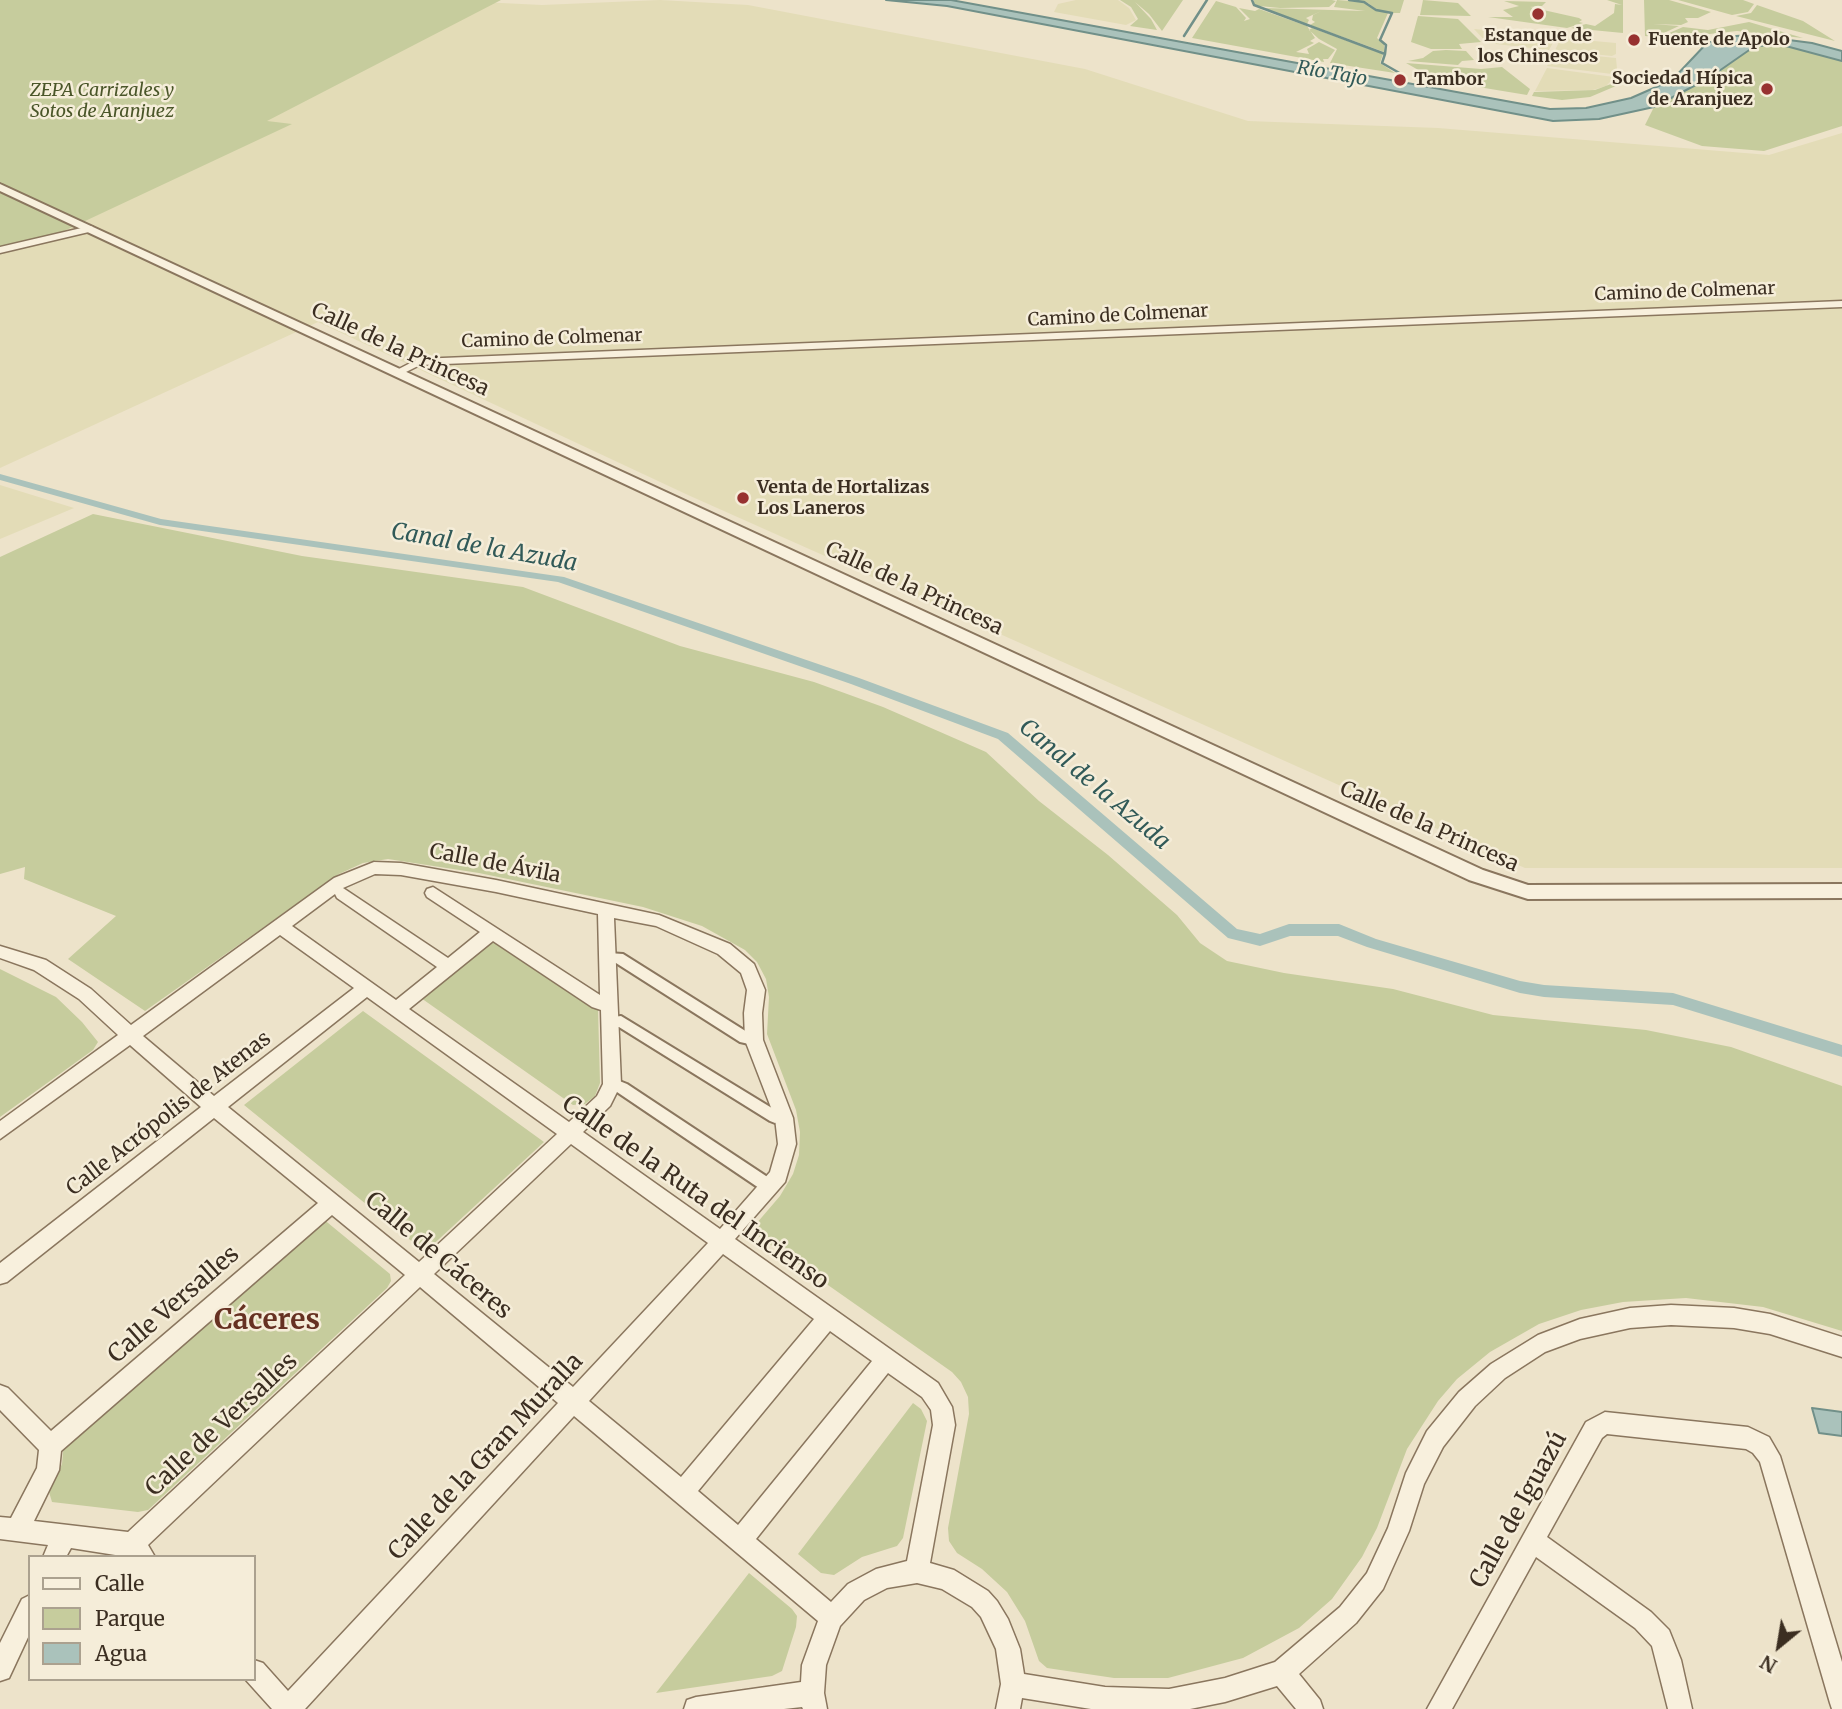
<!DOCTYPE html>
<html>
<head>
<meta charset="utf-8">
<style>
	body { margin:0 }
	#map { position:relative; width:1842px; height:1709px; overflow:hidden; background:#ede3ca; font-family:Merriweather,serif }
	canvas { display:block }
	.legend { position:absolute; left:28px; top:1555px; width:228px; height:126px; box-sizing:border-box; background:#f5edd9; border:2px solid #aba18f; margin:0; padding:9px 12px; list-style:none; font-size:21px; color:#3b2e21 }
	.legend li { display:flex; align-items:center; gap:14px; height:35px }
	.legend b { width:35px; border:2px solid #aba18f }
	.north { position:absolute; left:1744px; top:1611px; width:70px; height:70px; -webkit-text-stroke:5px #f5edd9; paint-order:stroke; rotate:210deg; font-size:19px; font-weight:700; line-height:28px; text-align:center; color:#3b2e21 }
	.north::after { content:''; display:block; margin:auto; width:24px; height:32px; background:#3b2e21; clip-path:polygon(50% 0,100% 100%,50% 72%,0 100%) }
</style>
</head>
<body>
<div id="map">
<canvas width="1842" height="1709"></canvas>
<ul class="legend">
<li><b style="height:9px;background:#f8f0dd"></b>Calle</li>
<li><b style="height:19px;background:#c6cc9d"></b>Parque</li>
<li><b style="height:19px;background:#aac2bb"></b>Agua</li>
</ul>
<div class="north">N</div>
</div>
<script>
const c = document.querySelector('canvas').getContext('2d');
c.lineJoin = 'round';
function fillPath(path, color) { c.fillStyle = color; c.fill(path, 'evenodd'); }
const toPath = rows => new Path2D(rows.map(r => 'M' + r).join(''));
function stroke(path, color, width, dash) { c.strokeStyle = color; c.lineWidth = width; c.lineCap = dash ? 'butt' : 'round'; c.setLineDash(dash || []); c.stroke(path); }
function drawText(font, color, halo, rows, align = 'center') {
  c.font = font + ' Merriweather,serif'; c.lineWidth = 5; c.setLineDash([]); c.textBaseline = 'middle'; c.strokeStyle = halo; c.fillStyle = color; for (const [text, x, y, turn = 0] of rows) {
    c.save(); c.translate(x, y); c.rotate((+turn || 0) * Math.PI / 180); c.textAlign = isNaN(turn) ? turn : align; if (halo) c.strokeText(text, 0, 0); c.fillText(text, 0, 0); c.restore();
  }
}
fillPath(toPath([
	[0,0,440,0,542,5,660,0,748,5,1085,69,1248,121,1438,128,1769,155,1842,133,1842,868,1525,868,688,495,318,322,0,468],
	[1076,0,1118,0,1129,8,1136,20,1126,25,1054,12,1058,4],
	[1474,29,1553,36,1555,39,1549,50,1487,43],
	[1561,38,1616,43,1616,54,1612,56,1555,50],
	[1554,52,1616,58,1617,69,1612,74,1547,66],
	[1547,68,1614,77,1615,77,1606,86,1593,90,1535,91],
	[0,485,74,508,0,539]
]), '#e3dcb7');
fillPath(toPath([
	[0,0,501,0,267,121,292,124,51,237,0,249],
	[1120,0,1183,0,1162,31,1149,14,1135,2,1151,19,1157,30,1130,26,1138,19,1131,7],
	[1254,0,1332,0,1336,1,1329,7,1280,8,1259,6,1254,4],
	[1337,0,1363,2,1379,11,1368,3,1355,0,1404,0,1400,13,1388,13,1377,38,1384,44,1384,52,1310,25,1315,22,1312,20,1313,15,1321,11,1306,18,1309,20,1307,24,1264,8,1365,11,1334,7],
	[1423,0,1458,3,1471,16,1420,15],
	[1607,0,1623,0,1623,33,1571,28,1586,24,1595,26,1614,13,1615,4,1622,5],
	[1644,0,1669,0,1711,12,1698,18,1685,18,1688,22,1681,25,1653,24,1679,26,1655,37,1645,36],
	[1678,0,1743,0,1754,4,1748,12,1732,15],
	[1216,1,1236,7,1246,18,1244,21,1250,19,1239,8,1255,11,1259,9,1307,26,1315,38,1310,41,1314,43,1296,52,1309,54,1307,49,1319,42,1335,50,1328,59,1323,59,1324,62,1192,38],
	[1504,1,1546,2,1542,6,1530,7,1579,18,1582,20,1579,22,1583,23,1567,28,1488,17,1513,17,1503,10,1519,6],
	[1757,5,1803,21,1835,41,1736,16,1751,13],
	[1418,16,1458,19,1481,42,1459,44,1462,49,1431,49,1411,42],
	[1749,22,1803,38,1737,31,1672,38,1660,37,1683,27,1708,30],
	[1312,28,1383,54,1380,63,1395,73,1330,63,1337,49,1319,39,1309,30],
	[1782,45,1842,61,1842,126,1764,151,1702,146,1645,125,1654,107,1709,78,1755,46],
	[1446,50,1466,51,1474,60,1462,61,1458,65,1408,61,1423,58,1433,51],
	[1406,63,1481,69,1502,67,1530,89,1527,95,1436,80],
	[1617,77,1623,78,1623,83,1590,97,1562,100,1532,96,1534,92,1595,90,1611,84],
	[93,514,302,556,523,587,680,646,814,682,883,707,986,752,1039,801,1108,855,1177,915,1200,943,1227,961,1284,973,1393,989,1493,1015,1646,1030,1731,1047,1842,1086,1842,1331,1763,1307,1686,1298,1623,1302,1581,1310,1539,1324,1490,1352,1457,1379,1438,1401,1407,1449,1377,1528,1362,1557,1332,1599,1299,1628,1243,1658,1168,1678,1114,1678,1047,1668,1039,1661,1025,1621,1007,1592,982,1569,957,1553,949,1541,948,1528,969,1414,968,1397,961,1382,952,1372,758,1236,755,1230,756,1224,780,1196,793,1174,799,1155,800,1132,796,1110,767,1034,769,997,766,979,757,962,745,950,702,926,643,907,479,873,388,859,363,863,339,874,145,1011,68,959,116,916,24,879,25,867,0,874,0,557],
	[493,940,598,1009,600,1083,595,1096,585,1104,573,1105,421,998],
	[0,969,56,997,82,1022,98,1042,93,1050,0,1117],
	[363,1011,544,1142,425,1252,244,1105],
	[322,1218,390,1274,391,1281,387,1288,148,1510,138,1512,52,1502,49,1492,62,1464,64,1442],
	[913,1403,921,1409,927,1421,903,1538,897,1546,862,1557,834,1575,821,1573,798,1554],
	[749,1573,792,1609,797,1616,796,1627,782,1671,772,1676,656,1693]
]), '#c6cc9d');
const water = toPath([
	[886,0,951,0,1550,109,1586,108,1631,98,1672,80,1707,43,1736,36,1750,35,1812,43,1842,51,1842,61,1782,45,1755,46,1709,78,1654,107,1599,119,1553,121,947,6,886,0],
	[1812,1408,1842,1412,1842,1436,1819,1433,1812,1408]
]);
fillPath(water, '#aac2bb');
stroke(water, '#719089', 2);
stroke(toPath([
	[1252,0,1254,5,1385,54,1382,63,1403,75],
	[1349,0,1364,2,1376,10,1392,13,1380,40,1386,45,1385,54],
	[1184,36,1207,0]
]), '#719089', 2.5);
fillPath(toPath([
	[0,474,161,519,564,577,859,678,1008,733,1237,929,1260,934,1289,924,1339,924,1376,939,1520,981,1544,985,1673,993,1842,1045,1842,1057,1673,1005,1544,997,1520,993,1367,947,1338,936,1290,936,1260,946,1228,938,998,739,851,684,558,582,160,525,0,480,0,474]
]), '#aac2bb');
const pedestrian = toPath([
	[608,953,623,954,747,1032,754,1034,756,1038,754,1042,749,1044,740,1042,616,963,603,962,601,958,603,954,608,953],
	[621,1016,780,1113,782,1117,780,1121,775,1123,770,1121,619,1027,610,1027,605,1026,603,1022,605,1018,621,1016],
	[612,1078,627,1084,769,1178,771,1183,769,1188,764,1189,759,1188,617,1092,607,1088,605,1084,607,1080,612,1078]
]);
const minor = toPath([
	[90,226,93,227,93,231,0,253,0,247,90,226],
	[1842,301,1842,307,420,365,402,374,393,372,418,359,1842,301],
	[374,862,401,863,496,880,659,915,730,944,754,964,765,990,762,1013,763,1040,793,1118,796,1144,785,1182,735,1239,938,1383,952,1407,955,1425,930,1563,954,1570,988,1591,997,1601,1008,1619,1020,1649,1024,1674,1105,1687,1169,1689,1225,1678,1275,1662,1340,1607,1367,1573,1388,1528,1406,1473,1427,1431,1459,1392,1491,1364,1538,1335,1580,1319,1630,1308,1671,1305,1734,1308,1770,1314,1842,1337,1842,1357,1770,1334,1734,1328,1671,1325,1630,1328,1580,1339,1545,1352,1505,1378,1475,1406,1443,1447,1424,1484,1409,1531,1383,1589,1356,1623,1299,1674,1320,1700,1323,1709,1296,1709,1277,1686,1225,1702,1190,1709,1091,1709,1022,1698,1020,1709,996,1709,1001,1684,996,1649,981,1617,972,1607,942,1589,917,1583,887,1588,864,1600,840,1626,826,1665,824,1693,827,1709,803,1709,802,1707,784,1709,684,1709,687,1700,696,1697,801,1682,802,1665,818,1621,574,1416,305,1709,272,1709,245,1679,254,1679,254,1660,263,1663,288,1691,558,1403,420,1287,148,1545,155,1557,128,1557,71,1548,66,1557,43,1557,48,1545,0,1539,0,1517,11,1518,37,1468,39,1450,0,1410,0,1385,8,1388,51,1431,318,1203,214,1118,7,1282,0,1284,0,1263,201,1107,130,1045,0,1139,0,1121,118,1035,79,999,34,970,0,958,0,946,46,960,91,989,131,1025,334,878,374,862],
	[375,874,401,875,496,892,598,914,600,995,433,887,427,889,425,893,427,897,480,932,448,958,343,888,375,874],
	[335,894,337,898,437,967,396,1000,292,926,335,894],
	[614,918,656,926,718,954,741,973,747,990,744,1013,745,1040,775,1118,778,1144,770,1172,720,1229,583,1132,610,1106,621,1084,614,918],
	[280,935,354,988,214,1096,143,1036,280,935],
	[493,941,592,1007,601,1010,603,1084,597,1096,569,1122,409,1009,493,941],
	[367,997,557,1134,419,1262,228,1107,367,997],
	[571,1144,708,1243,573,1387,434,1274,571,1144],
	[332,1215,405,1275,128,1532,34,1521,59,1470,61,1451,332,1215],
	[723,1254,814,1319,681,1477,589,1401,723,1254],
	[830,1331,872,1361,738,1525,698,1491,830,1331],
	[888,1373,922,1397,931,1410,933,1425,907,1561,876,1569,848,1584,831,1602,756,1539,888,1373],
	[1605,1412,1748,1427,1769,1437,1780,1456,1842,1662,1842,1709,1832,1709,1830,1703,1760,1462,1753,1453,1746,1449,1607,1434,1602,1438,1547,1537,1651,1612,1669,1630,1681,1660,1692,1709,1668,1709,1652,1646,1635,1628,1536,1557,1452,1709,1427,1709,1586,1422,1605,1412],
	[30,1595,30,1633,9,1678,0,1681,0,1643,22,1599,30,1595]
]);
const tertiary = toPath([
	[0,184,1483,870,1528,885,1842,884,1842,898,1528,899,1469,880,0,191,0,184]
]);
stroke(pedestrian, '#8a765e', 4);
stroke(minor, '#8a765e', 3);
stroke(tertiary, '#8a765e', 4);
fillPath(pedestrian, '#f8f0dd');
fillPath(minor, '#f8f0dd');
fillPath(tertiary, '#f8f0dd');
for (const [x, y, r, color] of [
	[1538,14,7,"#973130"],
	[1634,40,7,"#973130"],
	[1400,80,7,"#973130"],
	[1767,89,7,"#973130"],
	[743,498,7,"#973130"]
]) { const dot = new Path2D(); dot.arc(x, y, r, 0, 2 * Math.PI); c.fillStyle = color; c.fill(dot); stroke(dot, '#f5edd9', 2.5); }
drawText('bold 18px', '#3b2e21', '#f5edd9', [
	["Estanque de",1538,36,"center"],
	["los Chinescos",1538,57,"center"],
	["Fuente de Apolo",1648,40],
	["Sociedad Hípica",1753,79,"right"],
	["de Aranjuez",1753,100,"right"],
	["Tambor",1414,80],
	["Venta de Hortalizas",757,488],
	["Los Laneros",757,509]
], 'left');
drawText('italic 18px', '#4a5629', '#f5edd9', [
	["ZEPA Carrizales y",102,91],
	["Sotos de Aranjuez",102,112]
]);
drawText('18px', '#3b2e21', '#f5edd9', [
	["Camino de Colmenar",1685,292,-2],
	["Camino de Colmenar",1118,316,-3],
	["Camino de Colmenar",552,339,-2]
]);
drawText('italic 19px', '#315a58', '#f5edd9', [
	["Río Tajo",1332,74,10]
]);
drawText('21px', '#3b2e21', '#f5edd9', [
	["Calle de la Princesa",400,350,25],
	["Calle de la Princesa",914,589,25],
	["Calle de la Princesa",1429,827,24],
	["Calle de Ávila",495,864,11],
	["Calle Acrópolis de Atenas",169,1114,-38]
]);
drawText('italic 23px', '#315a58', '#f5edd9', [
	["Canal de la Azuda",484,548,10],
	["Canal de la Azuda",1094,785,40]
]);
drawText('24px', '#3b2e21', '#f5edd9', [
	["Calle de la Ruta del Incienso",695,1193,35],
	["Calle de Cáceres",438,1256,40],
	["Calle Versalles",174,1305,-41],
	["Calle de Versalles",222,1425,-43],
	["Calle de la Gran Muralla",486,1457,-47],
	["Calle de Iguazú",1519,1510,-61]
]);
drawText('bold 28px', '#663122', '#f5edd9', [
	["Cáceres",267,1321]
]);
</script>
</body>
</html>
